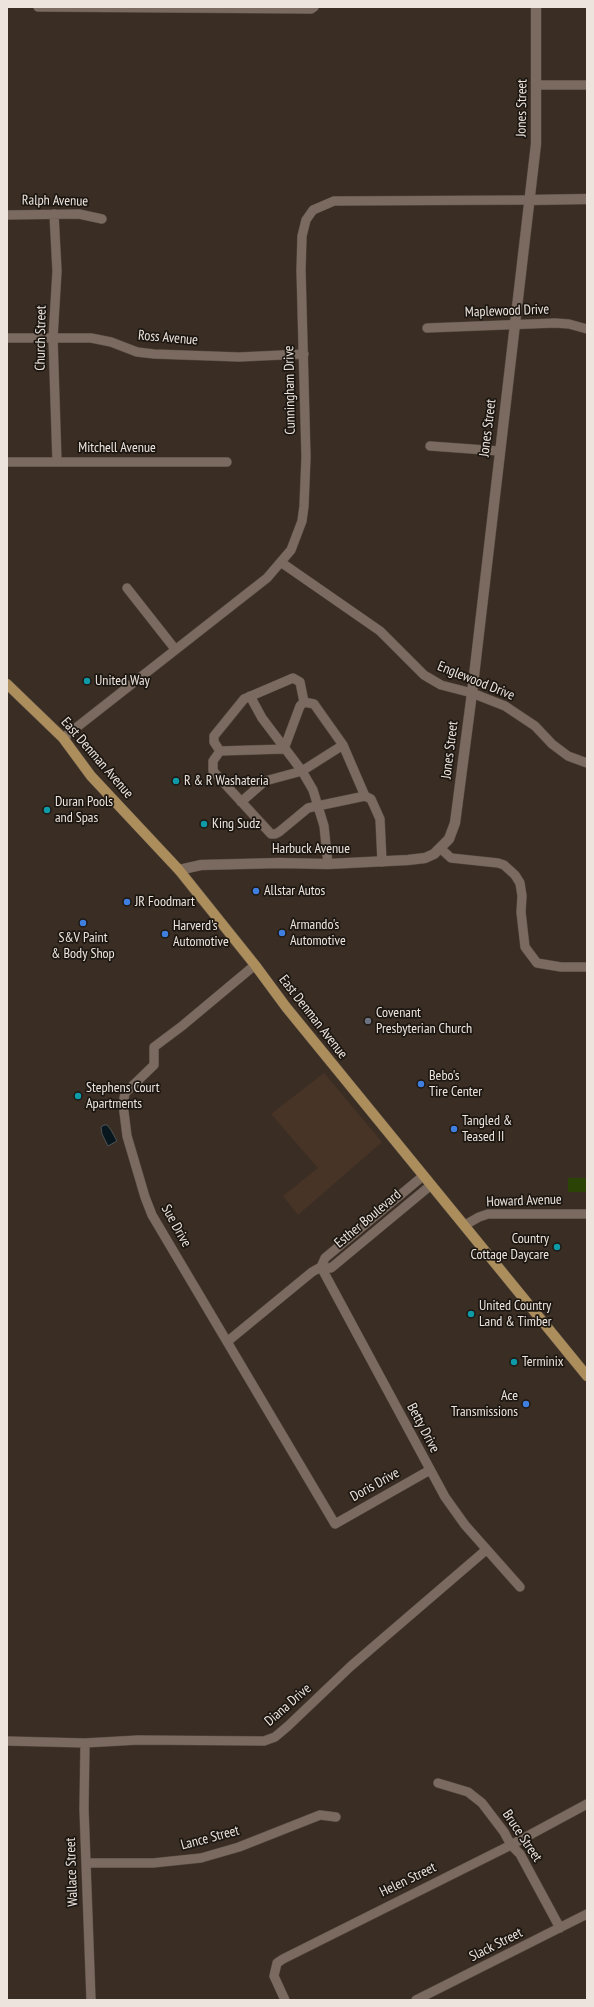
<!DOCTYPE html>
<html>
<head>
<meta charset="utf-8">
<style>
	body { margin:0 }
	#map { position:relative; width:594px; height:2007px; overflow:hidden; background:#3a2d23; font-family:"PT Sans Narrow",sans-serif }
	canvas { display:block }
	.frame { position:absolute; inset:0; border:8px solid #ede4de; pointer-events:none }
</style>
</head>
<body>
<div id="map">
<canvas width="594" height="2007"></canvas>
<div class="frame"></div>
</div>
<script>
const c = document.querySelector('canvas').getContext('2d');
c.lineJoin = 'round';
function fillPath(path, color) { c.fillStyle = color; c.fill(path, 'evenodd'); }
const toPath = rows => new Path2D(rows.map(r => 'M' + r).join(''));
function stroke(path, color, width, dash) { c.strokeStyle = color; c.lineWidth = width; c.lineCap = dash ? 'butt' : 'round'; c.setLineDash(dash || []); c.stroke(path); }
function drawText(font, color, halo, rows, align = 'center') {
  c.font = font + ' "PT Sans Narrow",sans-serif'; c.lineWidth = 3.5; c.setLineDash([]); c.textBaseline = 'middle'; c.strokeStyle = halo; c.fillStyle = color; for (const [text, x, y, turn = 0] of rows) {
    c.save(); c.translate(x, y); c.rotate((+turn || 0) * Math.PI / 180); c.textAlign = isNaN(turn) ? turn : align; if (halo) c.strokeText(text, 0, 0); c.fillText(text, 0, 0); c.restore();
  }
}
fillPath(toPath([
	[324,1073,382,1142,298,1215,283,1196,318,1168,271,1114]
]), '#483427');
fillPath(toPath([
	[568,1178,587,1178,587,1192,568,1192]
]), '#2b4305');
const water = toPath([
	[104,1125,107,1125,111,1130,117,1141,108,1146,102,1134,101,1127,104,1125]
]);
fillPath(water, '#08161d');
stroke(water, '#4d5457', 1);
const street = toPath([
	[38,7,311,9,314,7],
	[536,85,587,85],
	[54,214,57,271,53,338,57,462],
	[7,215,79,214,102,219],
	[427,328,555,323,569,324,587,329],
	[7,338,91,338,111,342,137,352,154,354,239,357,304,354],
	[430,446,499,451],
	[7,462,227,462],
	[282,563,380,631,424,675,441,685,472,693,505,706,535,726,552,744,568,756,587,763],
	[127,588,175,649],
	[250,696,262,718,302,771,313,790,324,826,328,864],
	[304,702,300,682,293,678,244,699,214,736,214,742,220,751,213,761,213,771,271,834,275,834,279,832,308,808,365,796,371,799,380,819,382,862],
	[63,738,267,578,291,550,302,521,304,506,306,457,301,270,302,236,306,220,313,210,334,201,529,200],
	[284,749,300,706,304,702,314,704,343,745],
	[220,751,284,749],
	[241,802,265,781,302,771,343,745,365,796],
	[440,848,451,858,498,863,504,865,515,875,520,883,522,896,521,912,525,947,537,963,561,967,587,967],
	[255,965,182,1026,154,1047,154,1065,125,1093,123,1104,127,1136,145,1197,152,1215,335,1524,430,1470],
	[465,1225,479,1217,488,1214,587,1214],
	[321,1267,445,1497,465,1525,520,1587],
	[321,1267,325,1258,423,1176],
	[228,1341,312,1272,321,1267,331,1268,431,1185],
	[7,1741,85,1743,138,1740,264,1741,275,1737,288,1726,351,1666,486,1550],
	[85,1743,84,1809,91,2000],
	[438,1783,468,1792,482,1803,504,1832,511,1845,520,1854,560,1928],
	[86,1863,153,1863,201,1858,239,1847,320,1815,336,1817],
	[285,2000,274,1976,277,1963,283,1959,511,1845,587,1804],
	[416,2000,587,1914]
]);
const secondary = toPath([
	[529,200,587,199],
	[179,870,201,865,280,863,328,864,408,860,425,858,434,854,449,839,455,823,472,693,536,144,536,7]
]);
const primary = toPath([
	[7,684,63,738,91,776,179,870,255,965,286,1007,587,1376]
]);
stroke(street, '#564b43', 10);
stroke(secondary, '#564b43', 11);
stroke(primary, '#564b43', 11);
stroke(street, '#7a6a5f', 9);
stroke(secondary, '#7a6a5f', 10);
stroke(primary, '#ac8d5c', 10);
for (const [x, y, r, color] of [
	[87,681,4,"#0f9aa8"],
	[176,781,4,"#0f9aa8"],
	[47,810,4,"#0f9aa8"],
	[204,824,4,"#0f9aa8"],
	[256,891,4,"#3f7fe0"],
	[127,902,4,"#3f7fe0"],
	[83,923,4,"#3f7fe0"],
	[282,933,4,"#3f7fe0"],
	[165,934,4,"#3f7fe0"],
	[368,1021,4,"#6b7280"],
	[421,1084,4,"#3f7fe0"],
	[78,1096,4,"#0f9aa8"],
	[454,1129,4,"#3f7fe0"],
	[557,1247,4,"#0f9aa8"],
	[471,1314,4,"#0f9aa8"],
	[514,1362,4,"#0f9aa8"],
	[526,1404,4,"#3f7fe0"]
]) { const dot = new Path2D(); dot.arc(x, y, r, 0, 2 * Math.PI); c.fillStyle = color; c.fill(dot); stroke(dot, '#1d1712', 1.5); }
drawText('14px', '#ede4de', '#1d1712', [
	["Jones Street",522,108,-89],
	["Ralph Avenue",55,201,1],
	["Maplewood Drive",507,311,-2],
	["Church Street",41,338,-89],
	["Ross Avenue",168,338,5],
	["Cunningham Drive",290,390,-91],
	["Jones Street",488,428,-83],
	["Mitchell Avenue",117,448],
	["Englewood Drive",476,681,22],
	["Jones Street",450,750,-83],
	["East Denman Avenue",97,758,49],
	["Harbuck Avenue",311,849],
	["East Denman Avenue",313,1017,52],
	["Howard Avenue",524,1201,-2],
	["Esther Boulevard",368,1219,-40],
	["Sue Drive",176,1226,61],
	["Betty Drive",423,1428,62],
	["Doris Drive",375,1485,-29],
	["Diana Drive",288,1705,-41],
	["Bruce Street",522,1836,56],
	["Lance Street",210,1838,-15],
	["Wallace Street",72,1872,-92],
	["Helen Street",408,1880,-26],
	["Slack Street",496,1945,-27]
]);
drawText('14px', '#ede4de', '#1d1712', [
	["United Way",95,681],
	["R & R Washateria",184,781],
	["Duran Pools",55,802],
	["and Spas",55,818],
	["King Sudz",212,824],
	["Allstar Autos",264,891],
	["JR Foodmart",135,902],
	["Armando's",290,925],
	["Automotive",290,941],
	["Harverd's",173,926],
	["Automotive",173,942],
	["S&V Paint",83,938,"center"],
	["& Body Shop",83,954,"center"],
	["Covenant",376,1013],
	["Presbyterian Church",376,1029],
	["Bebo's",429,1076],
	["Tire Center",429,1092],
	["Stephens Court",86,1088],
	["Apartments",86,1104],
	["Tangled &",462,1121],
	["Teased II",462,1137],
	["Country",549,1239,"right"],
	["Cottage Daycare",549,1255,"right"],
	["United Country",479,1306],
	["Land & Timber",479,1322],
	["Terminix",522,1362],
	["Ace",518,1396,"right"],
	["Transmissions",518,1412,"right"]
], 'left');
</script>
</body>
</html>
